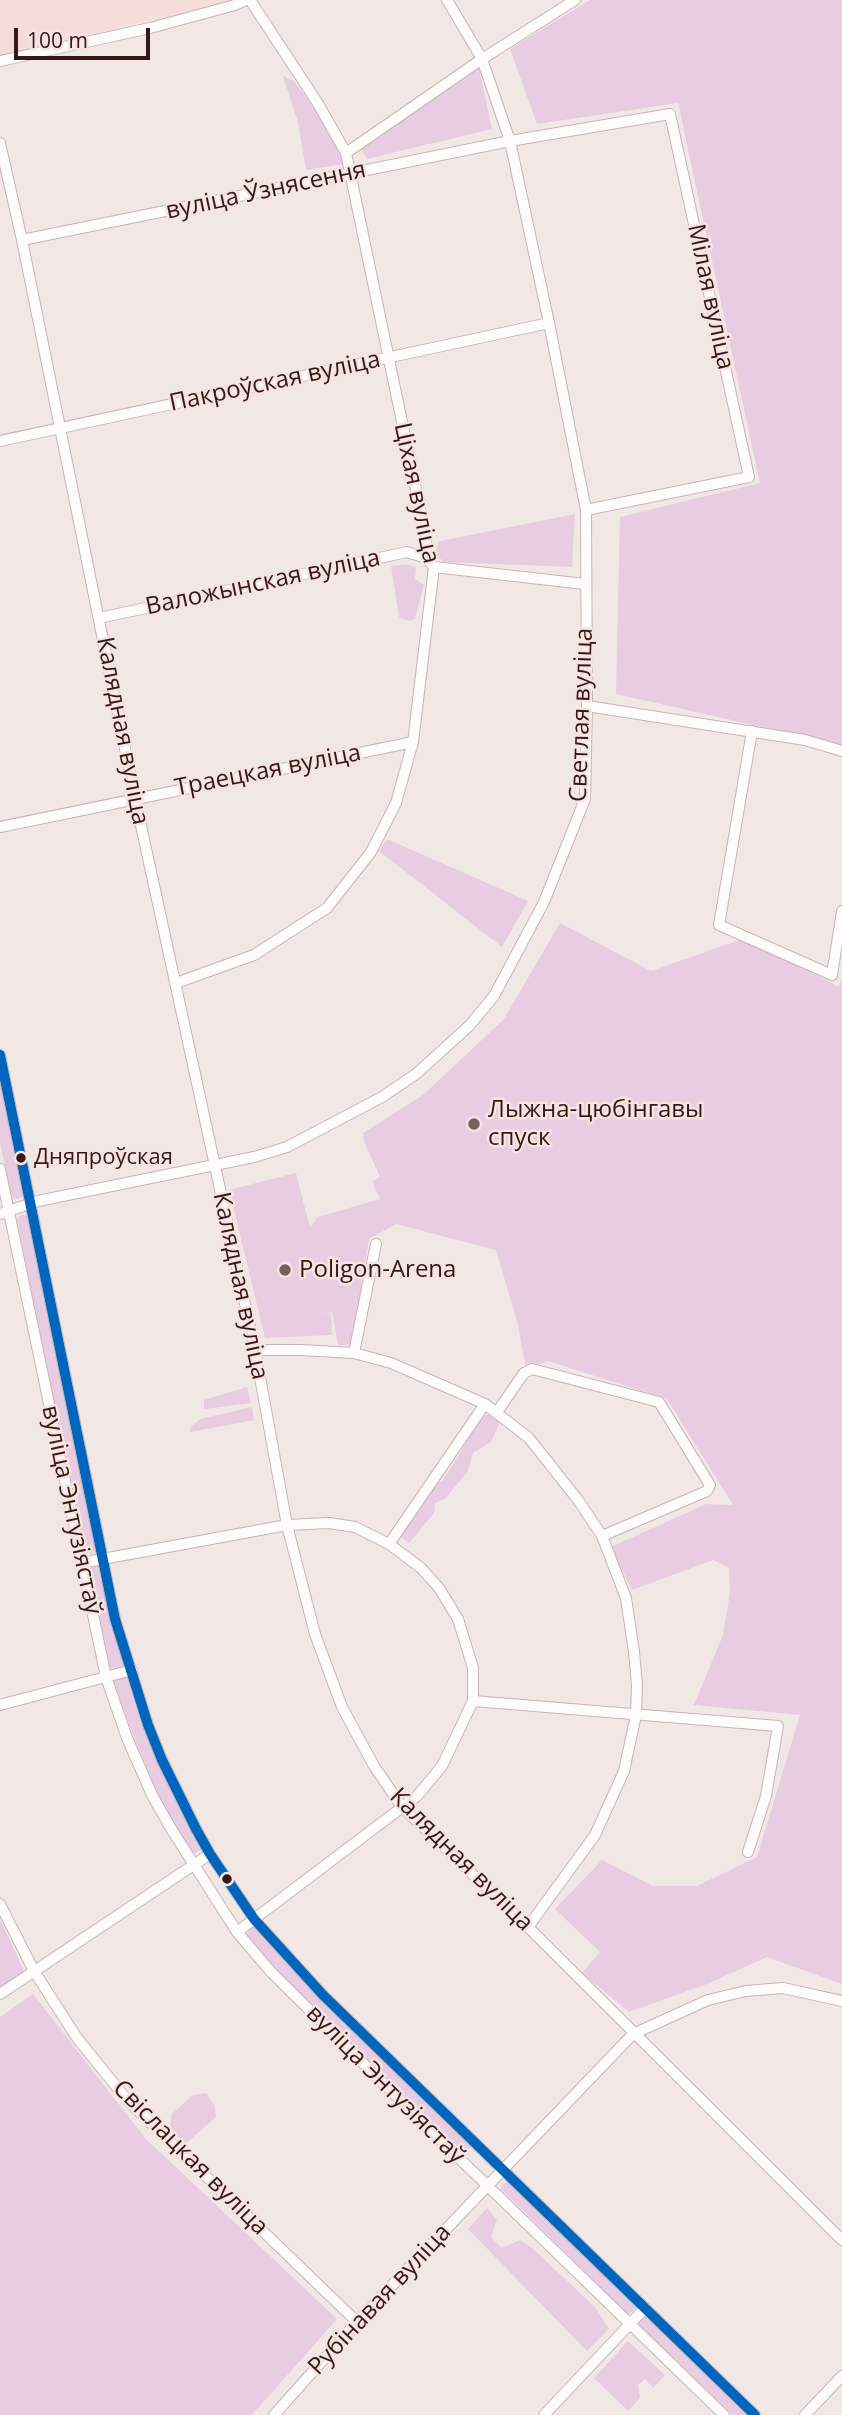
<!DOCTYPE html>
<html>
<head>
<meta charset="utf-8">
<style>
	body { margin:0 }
	#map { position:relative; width:842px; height:2415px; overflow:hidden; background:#f1e8e6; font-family:"Open Sans",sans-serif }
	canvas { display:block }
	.scale { position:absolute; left:14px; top:28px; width:136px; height:32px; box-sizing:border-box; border:4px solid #361916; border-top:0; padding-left:9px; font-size:21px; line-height:24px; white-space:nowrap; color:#361916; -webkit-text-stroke:5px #f5e4e2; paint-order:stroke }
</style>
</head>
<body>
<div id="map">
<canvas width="842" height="2415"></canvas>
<div class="scale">100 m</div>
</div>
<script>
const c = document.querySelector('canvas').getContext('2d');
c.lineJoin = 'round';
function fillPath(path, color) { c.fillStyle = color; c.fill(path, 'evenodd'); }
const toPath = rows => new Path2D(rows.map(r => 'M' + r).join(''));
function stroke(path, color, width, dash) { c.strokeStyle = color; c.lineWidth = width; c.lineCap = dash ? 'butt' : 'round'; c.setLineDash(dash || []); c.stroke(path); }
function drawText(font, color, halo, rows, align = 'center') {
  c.font = font + ' "Open Sans",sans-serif'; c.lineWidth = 5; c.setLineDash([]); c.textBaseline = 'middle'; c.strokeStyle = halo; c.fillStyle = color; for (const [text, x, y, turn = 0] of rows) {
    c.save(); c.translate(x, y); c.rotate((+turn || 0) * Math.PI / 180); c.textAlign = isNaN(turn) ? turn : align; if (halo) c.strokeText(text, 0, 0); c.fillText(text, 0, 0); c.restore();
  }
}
fillPath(toPath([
	[0,0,238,0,239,1,0,54]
]), '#f5ddd9');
fillPath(toPath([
	[590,0,842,0,842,745,616,694,620,517,760,483,678,103,537,124,510,49],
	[479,68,492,129,367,159,361,148],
	[283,76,294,81,316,111,340,150,343,164,306,170,298,122],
	[575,514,572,567,444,562,438,557,436,548,440,541],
	[406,564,416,567,415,579,424,585,415,619,408,621,399,617,391,566],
	[387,839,528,901,502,947,379,851],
	[560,923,651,971,745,938,839,987,842,979,842,1984,767,1957,707,1984,629,2012,582,1973,600,1952,555,1909,602,1860,653,1886,697,1886,757,1857,800,1715,694,1705,723,1635,730,1592,729,1568,713,1560,632,1590,611,1547,706,1504,733,1505,667,1399,548,1361,526,1369,518,1325,496,1250,396,1224,369,1239,352,1345,338,1345,332,1312,320,1315,331,1313,332,1335,265,1338,229,1190,296,1173,310,1228,318,1217,380,1199,372,1181,380,1177,364,1141,363,1133,423,1095,504,1019],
	[0,1084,23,1196,17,1199,11,1197,0,1142],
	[22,1214,29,1217,97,1550,92,1554,83,1551,17,1219],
	[247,1387,251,1403,204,1409,204,1400],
	[252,1407,254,1420,190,1432,191,1427,200,1419],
	[486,1414,493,1415,500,1422,491,1442,473,1453,468,1471,445,1499,435,1503,434,1513,409,1543,401,1537,402,1530,435,1484,443,1480,480,1420],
	[97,1564,123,1665,120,1668,109,1668,89,1570,91,1566],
	[126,1676,141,1724,172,1794,200,1850,192,1855,161,1801,131,1730,113,1680],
	[0,1919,25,1973,0,1989],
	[250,1928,254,1928,327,2007,471,2147,464,2155,320,2015,269,1961,247,1935],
	[33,1994,146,2139,337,2319,252,2415,0,2415,0,2017],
	[206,2093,214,2104,216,2117,184,2145,170,2126,172,2114,193,2095],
	[508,2182,636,2307,633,2311,628,2314,501,2189,502,2184],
	[487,2208,497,2220,491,2237,502,2248,520,2240,532,2248,595,2307,609,2329,587,2351,468,2229],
	[646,2316,748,2415,733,2415,638,2324,640,2318],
	[628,2341,665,2375,653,2388,645,2379,638,2385,640,2398,628,2411,594,2378]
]), '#e8cce2');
const minor = toPath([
	[0,61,150,28,235,5,246,0],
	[0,143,22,240,135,798,255,1350,287,1525,315,1634,342,1707,374,1766,402,1807,528,1927,842,2240],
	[346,153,482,59,575,0],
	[22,240,510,141,670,114,749,477,586,510],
	[0,441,549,323],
	[434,567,585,584],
	[99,618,407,552,426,558],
	[587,706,805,740,842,751],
	[752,731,719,925,832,975,842,911],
	[0,827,413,742],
	[176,983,254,955,327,908,371,852,396,803,413,742,434,567,426,558,426,537,346,153,317,102,250,0],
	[0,1055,115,1619,148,1725,162,1760,196,1829,210,1854,254,1919,323,1995,755,2415],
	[0,1169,106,1677,127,1738,152,1795,170,1827,237,1932,271,1972,462,2161,724,2415],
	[0,1214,38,1201,254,1157,287,1147,382,1097,416,1074,469,1026,494,996,544,902,585,799,587,706,586,510,549,323,510,141,482,59,447,0],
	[255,1350,301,1350,354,1353,391,1363,485,1404,529,1438,578,1500,602,1536,626,1598,634,1652,637,1685,636,1715,624,1771,595,1835,528,1927],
	[354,1353,376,1244],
	[497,1412,524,1373,532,1369,659,1402,710,1485,707,1491,602,1536],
	[389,1544,485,1404],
	[81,1563,287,1525,329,1523,355,1527,389,1544,421,1568,439,1588,458,1619,473,1668,473,1701,442,1766,417,1796,237,1932],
	[473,1701,778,1726,766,1796,748,1852],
	[0,1705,132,1670],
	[0,1904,34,1971,77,2038,128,2101,357,2322],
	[0,1994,210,1854],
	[274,2415,357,2322,633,2034,708,2000,746,1991,783,1988,842,2001],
	[544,2415,645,2308],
	[805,2415,842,2376]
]);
stroke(minor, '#c8b5b3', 12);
stroke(minor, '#fdfcfb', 10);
stroke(toPath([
	[0,1055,115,1619,148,1725,162,1760,196,1829,210,1854,254,1919,323,1995,755,2415]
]), '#0065bd', 10);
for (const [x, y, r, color] of [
	[474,1124,7,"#77615f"],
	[21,1158,6,"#361916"],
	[285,1270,7,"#77615f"],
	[227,1879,6,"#361916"]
]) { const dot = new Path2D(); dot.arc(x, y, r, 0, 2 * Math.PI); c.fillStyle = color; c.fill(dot); stroke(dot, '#f5e4e2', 2.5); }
drawText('22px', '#361916', '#f5e4e2', [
	["Дняпроўская",34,1158]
], 'left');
drawText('24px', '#361916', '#f5e4e2', [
	["вуліца Ўзнясення",266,191,-12],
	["Мілая вуліца",710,297,78],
	["Пакроўская вуліца",275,382,-12],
	["Ціхая вуліца",416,493,78],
	["Валожынская вуліца",263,583,-12],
	["Светлая вуліца",582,715,-88],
	["Калядная вуліца",122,731,79],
	["Траецкая вуліца",268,771,-11],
	["Калядная вуліца",240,1286,78],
	["вуліца Энтузіястаў",71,1510,78],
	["Калядная вуліца",461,1860,45],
	["вуліца Энтузіястаў",385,2085,45],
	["Свіслацкая вуліца",190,2158,45],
	["Рубінавая вуліца",380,2300,-47]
]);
drawText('24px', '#361916', '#f5e4e2', [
	["Лыжна-цюбінгавы",488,1110],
	["спуск",488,1138],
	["Poligon-Arena",299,1270]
], 'left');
</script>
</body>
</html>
